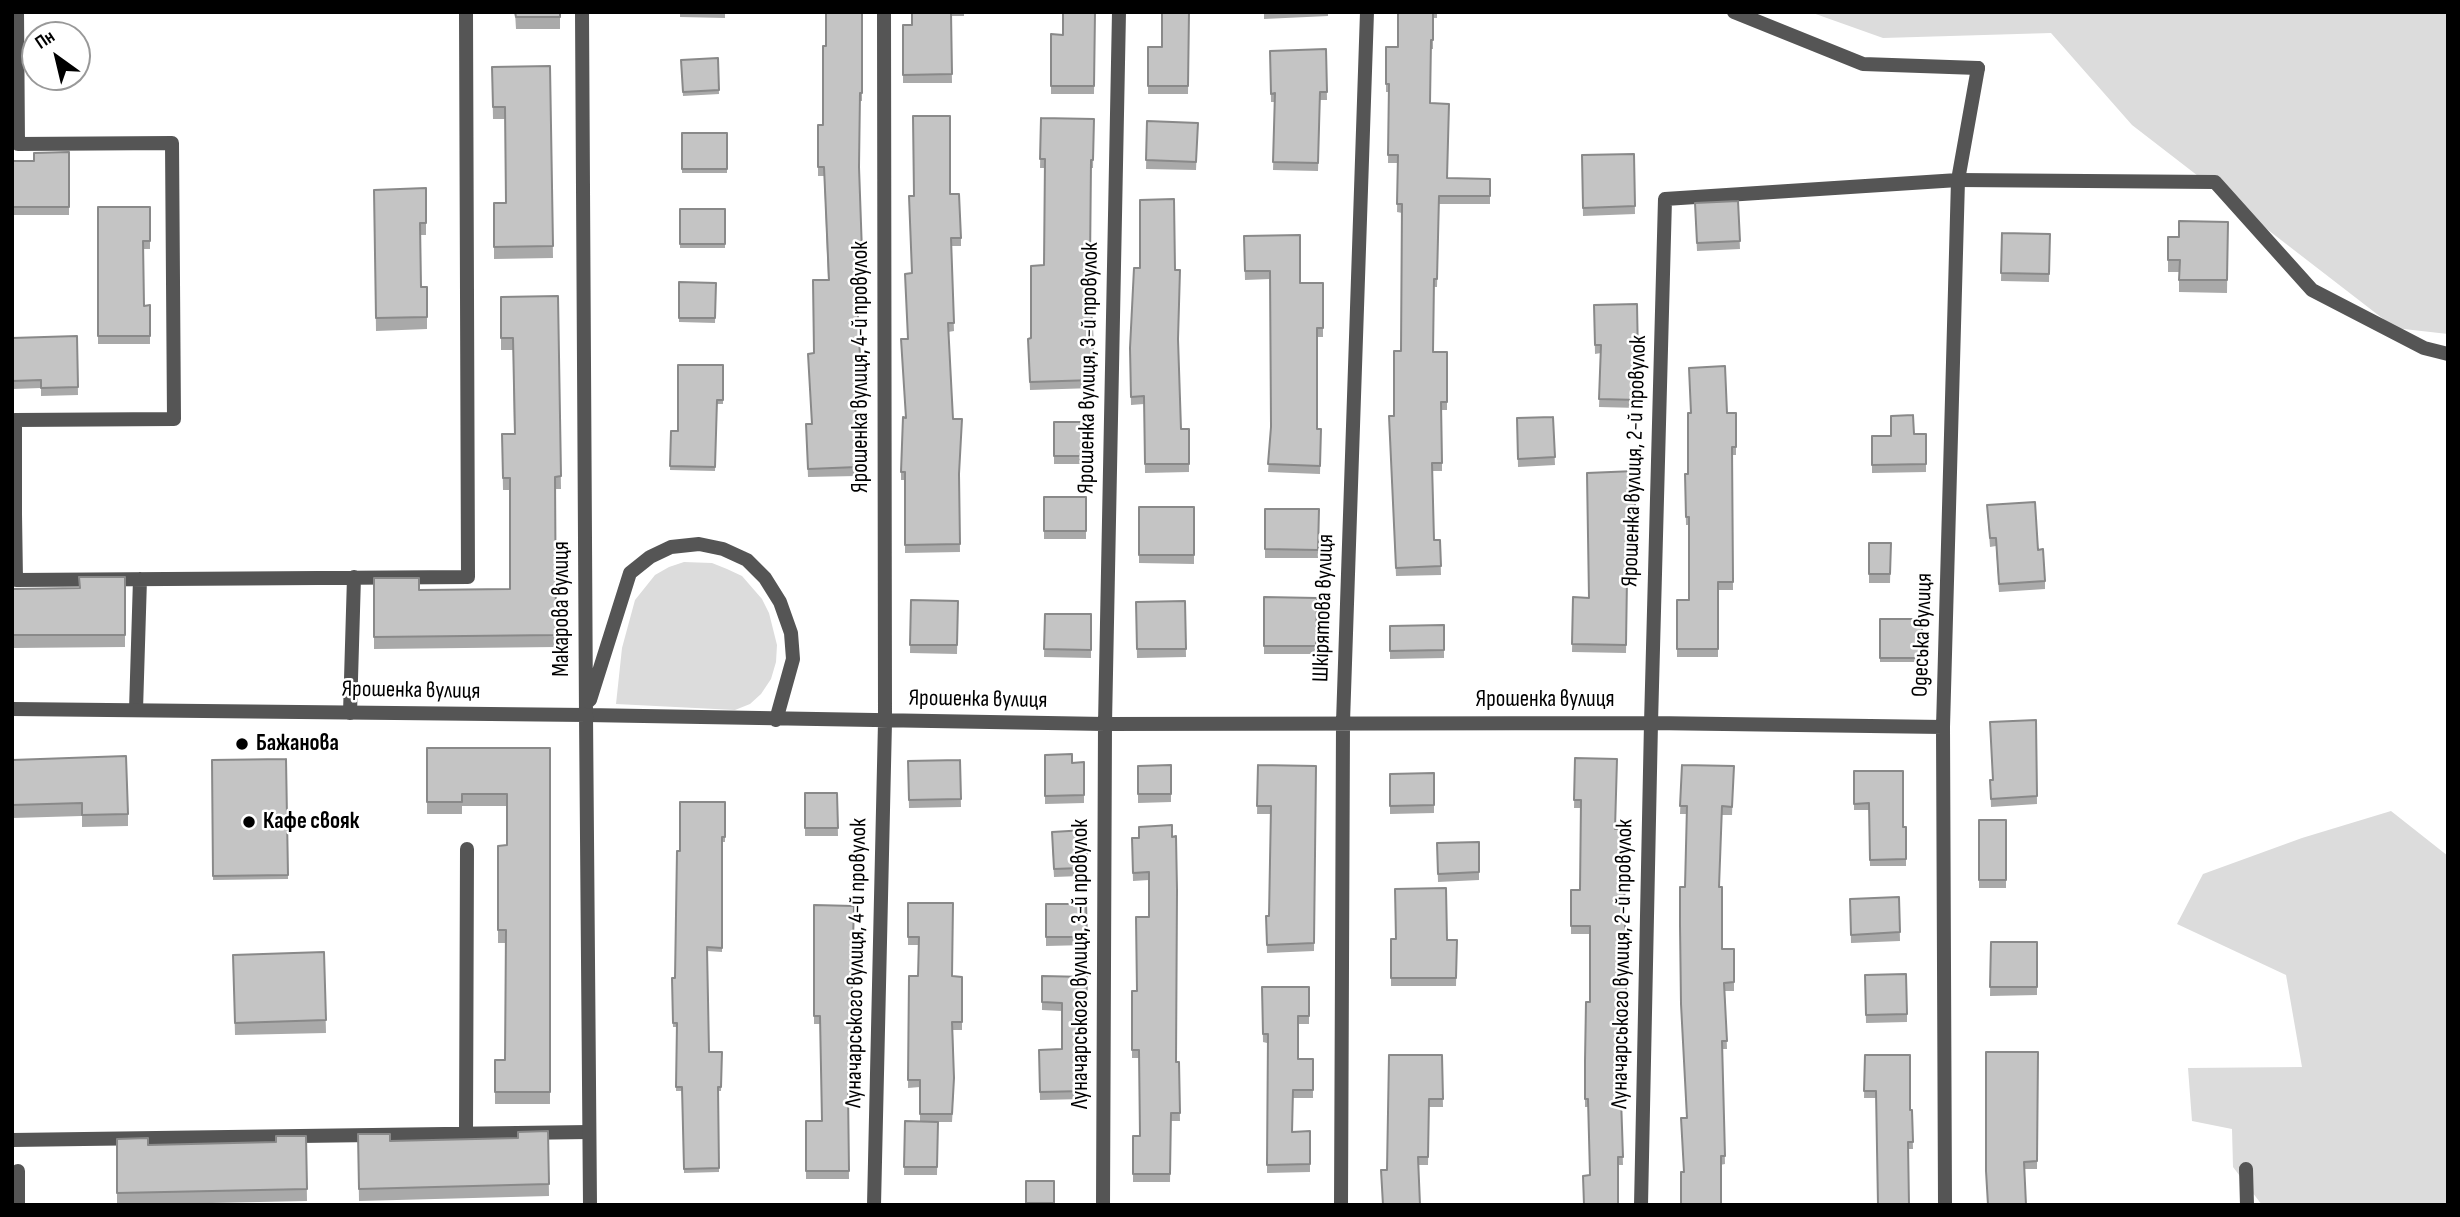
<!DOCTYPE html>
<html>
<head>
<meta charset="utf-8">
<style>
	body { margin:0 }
	#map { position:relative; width:2460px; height:1217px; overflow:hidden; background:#fff; font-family:"Sofia Sans Condensed",sans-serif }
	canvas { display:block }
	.frame { position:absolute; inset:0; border:14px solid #000; pointer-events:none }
	.north { position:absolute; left:21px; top:21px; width:70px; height:70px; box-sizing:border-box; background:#fff; border:2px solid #999; border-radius:50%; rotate:326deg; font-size:19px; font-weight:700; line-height:28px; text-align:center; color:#000 }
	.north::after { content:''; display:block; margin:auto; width:24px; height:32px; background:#000; clip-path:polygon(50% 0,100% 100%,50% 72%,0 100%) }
</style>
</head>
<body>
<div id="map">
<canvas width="2460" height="1217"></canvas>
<div class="frame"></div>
<div class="north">Пн</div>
</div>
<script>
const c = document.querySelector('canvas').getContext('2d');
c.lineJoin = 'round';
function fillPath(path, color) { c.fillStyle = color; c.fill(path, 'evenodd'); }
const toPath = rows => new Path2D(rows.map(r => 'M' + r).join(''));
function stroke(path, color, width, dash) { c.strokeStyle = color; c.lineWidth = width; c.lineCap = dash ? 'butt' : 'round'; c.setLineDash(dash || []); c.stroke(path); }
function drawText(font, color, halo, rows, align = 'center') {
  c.font = font + ' "Sofia Sans Condensed",sans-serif'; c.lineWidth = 5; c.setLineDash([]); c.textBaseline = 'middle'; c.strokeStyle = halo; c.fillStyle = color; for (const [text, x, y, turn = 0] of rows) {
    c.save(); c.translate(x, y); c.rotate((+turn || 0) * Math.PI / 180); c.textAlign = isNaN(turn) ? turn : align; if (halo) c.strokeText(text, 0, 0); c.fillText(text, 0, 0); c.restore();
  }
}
fillPath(toPath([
	[1810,12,2448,12,2448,334,2395,328,2132,125,2051,33,1883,38],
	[684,562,712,563,727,569,742,576,762,599,769,613,777,645,776,662,771,679,761,694,750,704,735,710,616,704,622,648,635,600,655,575,669,567],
	[2391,811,2448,856,2448,1205,2262,1205,2233,1167,2232,1129,2192,1121,2188,1068,2302,1067,2286,975,2177,924,2203,874,2302,838]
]), '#dcdcdc');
stroke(toPath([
	[1734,12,1863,64,1978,68],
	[1958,180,2215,182,2312,290,2424,348,2448,354],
	[12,514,15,514,16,580,468,577,466,12],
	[15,514,15,420,174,419,172,143,18,144,17,12],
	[136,710,140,579],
	[350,713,354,577],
	[466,1134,467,849],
	[12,1140,589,1132],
	[18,1171,18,1205]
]), '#555', 14);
stroke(toPath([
	[582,12,586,715],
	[590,700,630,573,650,557,671,547,699,544,723,549,747,560,765,578,780,602,791,633,793,659,776,720],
	[586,715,1105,724,1651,723,1943,727],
	[2246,1169,2247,1205],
	[874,1205,885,722,884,12],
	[1103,1205,1105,724,1119,12],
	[1341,1205,1343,722,1367,12],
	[1641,1205,1651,723,1665,199,1958,180],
	[1945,1205,1943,727,1958,180,1978,68]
]), '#555', 14);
stroke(toPath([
	[12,709,586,715,590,1205]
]), '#555', 14);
fillPath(toPath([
	[515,12,560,12,560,29,516,29],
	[680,12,725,12,725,18,680,17],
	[862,12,862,101,860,101,859,169,862,260,858,260,858,319,862,400,855,400,857,476,808,477,806,424,811,424,814,353,828,280,824,176,818,176,818,125,823,125],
	[912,12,964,12,964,16,951,16,952,83,903,83,903,25,912,25],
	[1095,12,1094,94,1051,94,1051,34,1063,35],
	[1189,12,1188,94,1148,94,1148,47,1162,47],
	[1264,12,1328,12,1328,16,1264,19],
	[1398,12,1437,12,1437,18,1433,18,1433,49,1431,49,1430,103,1448,178,1490,187,1490,204,1439,204,1437,287,1434,287,1433,352,1447,352,1447,410,1442,410,1442,471,1432,471,1434,540,1440,540,1441,575,1396,576,1389,416,1394,416,1401,351,1402,213,1397,212,1398,163,1388,163,1389,92,1386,92,1386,84,1398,47],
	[1326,49,1327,100,1320,100,1318,171,1273,170,1275,102,1271,102,1270,51],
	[718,58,719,94,683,96,681,60],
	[550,66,553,258,494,259,494,203,506,203,505,119,493,119,492,67],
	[1041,118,1094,119,1093,168,1091,168,1090,264,1094,300,1094,308,1091,309,1094,388,1030,390,1028,339,1031,338,1044,265,1045,168,1040,168],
	[1147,121,1198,123,1196,170,1146,169],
	[682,133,727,133,727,173,682,173],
	[69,152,69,215,12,215,12,161,34,161],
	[1634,154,1635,214,1583,216,1582,155],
	[426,188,426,235,420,235,421,287,427,287,427,329,376,331,374,190],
	[950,194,961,238,961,246,951,246,954,331,948,332,953,419,959,481,960,552,905,553,905,480,901,480,901,472,905,418,912,274],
	[1738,201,1740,249,1697,251,1695,203],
	[98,207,150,207,150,249,143,249,144,306,150,305,150,344,98,344],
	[680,209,725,209,725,248,680,248],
	[2228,222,2227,293,2179,292,2179,272,2168,272,2168,237,2179,237],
	[2002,233,2050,234,2049,282,2001,281],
	[1244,236,1300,283,1323,283,1323,337,1317,337,1317,429,1321,429,1320,474,1268,472,1271,428,1270,279,1245,280],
	[1175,270,1181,429,1189,429,1189,472,1145,473,1144,404,1131,405,1130,348],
	[679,282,716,283,715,323,679,322],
	[558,296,561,489,555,489,556,647,374,649,374,578,419,590,510,589,510,490,503,490,502,434,514,434,513,350,501,350,501,297],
	[1594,305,1638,358,1640,358,1639,408,1599,407,1601,353,1595,354],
	[77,336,78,395,41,396,41,388,12,389,12,338],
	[723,365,723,404,717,404,715,471,670,470,671,431,678,431],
	[1727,413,1736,413,1736,455,1732,455,1733,590,1718,590,1718,657,1677,657,1677,600,1689,600,1689,525,1686,525,1685,474,1688,474],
	[1553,417,1555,465,1518,467,1517,418],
	[1054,422,1093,422,1093,464,1054,464],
	[1926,434,1926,472,1872,473,1872,436],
	[1635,471,1635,586,1627,587,1626,653,1572,652,1573,597,1589,598],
	[1044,497,1086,497,1086,539,1044,539],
	[1987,505,2045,581,2045,589,1999,592,1996,546,1990,547],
	[1139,507,1194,507,1194,564,1139,563],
	[1265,509,1319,509,1318,558,1265,558],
	[1869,543,1891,543,1890,583,1869,583],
	[125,577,125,647,12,648,12,589,80,588],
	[1264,597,1317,598,1316,654,1264,654],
	[911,600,958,601,957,654,910,653],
	[1185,601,1186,657,1137,658,1136,602],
	[1045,614,1091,614,1091,658,1044,657],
	[1880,619,1922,619,1922,662,1880,662],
	[1444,625,1444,658,1390,659,1390,626],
	[2036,720,2037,804,1991,807,1990,780,1993,780],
	[427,748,550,748,550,1104,495,1104,495,1060,505,1060,506,943,498,943,498,846,507,845,507,806,462,806,462,814,427,814],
	[1045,755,1072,763,1084,762,1084,803,1045,804],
	[1575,758,1616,829,1628,829,1628,879,1625,879,1627,1051,1623,1051,1624,1107,1621,1107,1623,1165,1618,1165,1590,1175,1588,1107,1585,1107,1585,1069,1590,1002,1590,934,1571,934,1571,898,1580,890,1581,808,1574,808],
	[286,759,288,879,213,880,212,760],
	[12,760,128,814,128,826,82,827,82,816,12,818],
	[960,760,961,807,909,808,908,761],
	[1171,765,1171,802,1138,803,1138,766],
	[1258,765,1316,766,1314,951,1267,953,1266,916,1269,916,1271,814,1257,814],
	[1682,765,1734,766,1732,815,1722,815,1719,887,1722,949,1734,949,1734,991,1725,991,1727,1049,1722,1049,1725,1164,1683,1172,1686,1118,1685,887,1687,814,1680,814],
	[1854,771,1903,827,1906,827,1906,866,1870,866,1869,810,1854,810],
	[1434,773,1434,813,1390,814,1390,774],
	[805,793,837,793,838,836,805,836],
	[725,802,725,842,722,842,722,952,707,951,709,1052,722,1052,721,1091,718,1091,719,1172,684,1173,682,1091,676,1091,677,1027,673,1027,672,983,675,978,680,851],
	[1979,820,2006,820,2006,888,1979,888],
	[1172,825,1176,1062,1179,1062,1180,1121,1171,1121,1170,1182,1133,1182,1133,1136,1140,1136,1139,1058,1132,1058,1132,991,1137,991,1149,917,1149,880,1133,881,1132,838,1139,838],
	[1052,840,1087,857,1087,866,1080,866,1080,876,1054,877],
	[1437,843,1479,872,1479,880,1438,882],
	[1899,897,1900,941,1851,943,1850,899],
	[908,903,952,976,962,984,962,1030,953,1030,954,1086,952,1122,921,1122,938,1122,937,1175,904,1175,905,1121,920,1122,920,1087,908,1088,909,976,918,976,919,945,908,945],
	[1046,904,1086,904,1087,945,1046,946],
	[814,905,852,982,852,1099,848,1099,849,1179,806,1179,806,1121,822,1121,820,1024,814,1024],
	[1391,939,1457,940,1456,986,1391,986],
	[1991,942,2037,942,2037,995,1990,996],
	[324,952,326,1033,235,1035,233,955],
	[1865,975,1907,1014,1907,1022,1866,1023],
	[1042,976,1087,977,1086,1029,1082,1029,1084,1099,1040,1100,1039,1050,1062,1049,1062,1011,1042,1010],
	[1262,987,1309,987,1309,1024,1298,1024,1298,1059,1313,1059,1313,1098,1293,1098,1293,1132,1310,1131,1310,1172,1267,1173,1267,1043,1263,1042],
	[1986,1052,2038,1052,2037,1169,2025,1169],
	[1442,1055,1443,1107,1429,1107,1428,1165,1419,1165,1387,1170],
	[1865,1055,1910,1110,1912,1110,1913,1149,1909,1149,1876,1098,1864,1098],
	[548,1131,549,1196,359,1201,358,1134,390,1141,518,1138],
	[306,1136,307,1201,117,1205,117,1139,148,1145,276,1142],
	[1026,1181,1054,1181,1054,1205,1026,1205]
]), '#a9a9a9');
const building = toPath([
	[515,12,560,12,560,17,516,17,515,12],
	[680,12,725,12,725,13,680,13,680,12],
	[826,12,862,12,862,93,860,93,859,167,862,252,858,252,858,319,862,392,855,392,857,467,808,469,806,424,812,424,808,354,814,353,813,280,829,280,824,167,818,167,818,125,823,125,823,46,826,46,826,12],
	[912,12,951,12,952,74,903,75,903,25,912,25,912,12],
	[1063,12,1095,12,1094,86,1051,86,1051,34,1063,35,1063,12],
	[1162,12,1189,12,1188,86,1148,86,1148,47,1162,47,1162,12],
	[1398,12,1433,12,1433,40,1431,40,1430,103,1449,104,1447,178,1490,179,1490,196,1439,196,1437,279,1434,279,1433,352,1447,352,1447,402,1441,402,1442,463,1432,463,1434,540,1440,540,1441,566,1396,568,1389,416,1394,416,1394,351,1401,351,1402,204,1397,204,1398,155,1388,155,1389,84,1386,84,1386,47,1398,47,1398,12],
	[1326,49,1327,92,1320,92,1318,163,1273,162,1275,93,1271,94,1270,51,1326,49],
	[718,58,719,90,683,92,681,60,718,58],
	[550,66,553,246,494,247,494,203,506,203,505,107,493,107,492,67,550,66],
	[913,116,950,116,950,194,959,194,961,238,951,238,954,323,948,323,953,419,962,419,959,474,960,544,905,545,905,472,901,472,903,417,906,418,901,339,908,339,905,274,912,273,909,196,914,196,913,116],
	[1041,118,1094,119,1093,160,1091,160,1090,264,1092,263,1094,300,1091,300,1094,380,1030,382,1028,339,1031,338,1031,266,1044,265,1045,159,1040,159,1041,118],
	[1147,121,1198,123,1196,162,1146,160,1147,121],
	[682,133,727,133,727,169,682,169,682,133],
	[69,152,69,207,12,207,12,161,34,161,34,153,69,152],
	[1634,154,1635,206,1583,208,1582,155,1634,154],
	[426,188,426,223,420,223,421,287,427,287,427,317,376,318,374,190,426,188],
	[1174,199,1175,270,1180,270,1178,339,1181,429,1189,429,1189,464,1145,464,1144,396,1131,397,1130,348,1134,268,1140,268,1140,200,1174,199],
	[1738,201,1740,241,1697,243,1695,203,1738,201],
	[98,207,150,207,150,241,143,241,144,306,150,305,150,336,98,336,98,207],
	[680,209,725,209,725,244,680,244,680,209],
	[2179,221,2228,222,2227,280,2179,280,2180,260,2168,260,2168,237,2179,237,2179,221],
	[2002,233,2050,234,2049,274,2001,273,2002,233],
	[1300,235,1300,283,1323,283,1323,328,1317,328,1317,429,1321,429,1320,466,1268,464,1271,427,1270,271,1245,271,1244,236,1300,235],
	[679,282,716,283,715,318,679,318,679,282],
	[558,296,561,476,555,477,556,635,374,637,374,578,419,578,419,590,510,589,510,478,503,478,502,434,515,434,513,338,501,338,501,297,558,296],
	[1637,304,1638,358,1640,358,1639,400,1599,399,1601,345,1595,345,1594,305,1637,304],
	[77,336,78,387,41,388,41,380,12,381,12,338,77,336],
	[678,365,723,365,723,400,717,400,715,467,670,466,671,431,678,431,678,365],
	[1725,366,1727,413,1736,413,1736,447,1732,447,1733,582,1718,582,1718,649,1677,649,1677,600,1689,600,1689,517,1686,517,1685,474,1688,474,1688,413,1691,413,1689,368,1725,366],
	[1913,415,1914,434,1926,434,1926,464,1872,465,1872,436,1891,436,1891,416,1913,415],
	[1553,417,1555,457,1518,459,1517,418,1553,417],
	[1054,422,1093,422,1093,456,1054,456,1054,422],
	[1635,471,1635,578,1627,578,1626,645,1572,644,1573,597,1589,598,1587,473,1635,471],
	[1044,497,1086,497,1086,531,1044,531,1044,497],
	[2035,502,2038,550,2043,549,2045,581,1999,584,1996,538,1990,538,1987,505,2035,502],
	[1139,507,1194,507,1194,555,1139,555,1139,507],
	[1265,509,1319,509,1318,550,1265,549,1265,509],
	[1869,543,1891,543,1890,574,1869,574,1869,543],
	[79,577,125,577,125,635,12,635,12,589,80,588,79,577],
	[1264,597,1317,598,1316,646,1264,646,1264,597],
	[911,600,958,601,957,645,910,645,911,600],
	[1185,601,1186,649,1137,649,1136,602,1185,601],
	[1045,614,1091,614,1091,650,1044,649,1045,614],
	[1880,619,1922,619,1922,658,1880,658,1880,619],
	[1444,625,1444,650,1390,651,1390,626,1444,625],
	[2036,720,2037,796,1991,799,1990,780,1993,780,1990,722,2036,720],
	[427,748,550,748,550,1092,495,1092,495,1060,505,1060,506,930,498,930,498,846,507,845,507,794,462,794,462,802,427,802,427,748],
	[1072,754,1072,763,1084,762,1084,795,1045,796,1045,755,1072,754],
	[126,756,128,814,82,815,82,803,12,805,12,760,126,756],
	[1575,758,1617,759,1615,829,1628,829,1628,871,1624,871,1627,1042,1623,1042,1624,1098,1621,1098,1623,1157,1618,1157,1618,1205,1584,1205,1583,1176,1590,1175,1588,1099,1585,1099,1585,1061,1586,1002,1590,1002,1590,926,1571,926,1571,890,1580,890,1581,800,1574,800,1575,758],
	[286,759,288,875,213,876,212,760,286,759],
	[960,760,961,799,909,800,908,761,960,760],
	[1171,765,1171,794,1138,794,1138,766,1171,765],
	[1258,765,1316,766,1314,943,1267,945,1266,916,1269,916,1271,806,1257,806,1258,765],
	[1682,765,1734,766,1732,807,1722,806,1719,887,1722,887,1722,949,1734,949,1734,982,1724,983,1727,1041,1722,1041,1725,1156,1721,1156,1721,1205,1681,1205,1681,1172,1684,1172,1681,1118,1687,1118,1681,1004,1680,925,1680,887,1685,887,1687,806,1680,806,1682,765],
	[1854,771,1903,771,1903,827,1906,827,1906,859,1870,860,1869,803,1854,804,1854,771],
	[1434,773,1434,805,1390,806,1390,774,1434,773],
	[805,793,837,793,838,828,805,828,805,793],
	[680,802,725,802,725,837,722,837,722,948,707,947,709,1052,722,1052,721,1087,718,1087,719,1168,684,1169,682,1087,676,1087,677,1023,673,1023,672,978,675,978,677,851,680,851,680,802],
	[1979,820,2006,820,2006,880,1979,880,1979,820],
	[1172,825,1172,837,1176,836,1177,890,1176,1062,1179,1062,1180,1113,1171,1113,1170,1174,1133,1174,1133,1136,1140,1136,1139,1050,1132,1050,1132,991,1137,991,1136,917,1149,917,1149,872,1133,873,1132,838,1139,838,1139,827,1172,825],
	[1086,830,1087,857,1080,858,1080,868,1054,869,1052,832,1086,830],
	[1479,842,1479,872,1438,874,1437,843,1479,842],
	[1446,888,1447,940,1457,940,1456,978,1391,978,1391,939,1396,939,1395,889,1446,888],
	[1899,897,1900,932,1851,935,1850,899,1899,897],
	[908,903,953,903,952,976,962,977,962,1022,952,1022,954,1078,952,1114,920,1114,920,1080,908,1080,909,976,918,976,919,937,908,937,908,903],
	[1046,904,1086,904,1087,937,1046,937,1046,904],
	[814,905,854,906,852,975,852,1091,848,1091,849,1171,806,1171,806,1121,822,1121,820,1016,814,1016,814,905],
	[1991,942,2037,942,2037,987,1990,987,1991,942],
	[324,952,326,1020,235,1023,233,955,324,952],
	[1906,974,1907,1014,1866,1015,1865,975,1906,974],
	[1042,976,1087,977,1086,1020,1082,1020,1084,1091,1040,1092,1039,1050,1062,1049,1062,1003,1042,1002,1042,976],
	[1262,987,1309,987,1309,1016,1298,1016,1298,1059,1313,1059,1313,1090,1293,1090,1292,1132,1310,1131,1310,1164,1267,1165,1268,1034,1263,1034,1262,987],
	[1986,1052,2038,1052,2037,1161,2024,1162,2026,1205,1988,1205,1986,1171,1986,1052],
	[1389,1055,1442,1055,1443,1099,1429,1099,1428,1157,1418,1157,1420,1205,1383,1205,1381,1170,1387,1170,1389,1055],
	[1865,1055,1910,1055,1910,1110,1912,1110,1913,1142,1908,1142,1909,1205,1878,1205,1876,1091,1864,1091,1865,1055],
	[905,1121,938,1122,937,1167,904,1167,905,1121],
	[548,1131,549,1184,359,1189,358,1134,390,1134,390,1141,518,1138,518,1132,548,1131],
	[276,1136,306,1136,307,1189,117,1193,117,1139,148,1138,148,1145,276,1142,276,1136],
	[1026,1181,1054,1181,1054,1203,1026,1203,1026,1181]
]);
fillPath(building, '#c4c4c4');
stroke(building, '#898989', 2);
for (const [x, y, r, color] of [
	[242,744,7,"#000"],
	[249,822,7,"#000"]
]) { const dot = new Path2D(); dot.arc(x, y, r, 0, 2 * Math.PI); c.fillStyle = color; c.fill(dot); stroke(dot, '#fff', 2.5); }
drawText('23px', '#000', '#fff', [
	["Ярошенка вулиця, 4-й провулок",861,367,-90],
	["Ярошенка вулиця, 3-й провулок",1089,368,-89],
	["Ярошенка вулиця, 2-й провулок",1635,461,-88],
	["Шкірятова вулиця",1324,608,-88],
	["Макарова вулиця",562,609,-90],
	["Одеська вулиця",1923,635,-88],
	["Ярошенка вулиця",411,691,1],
	["Ярошенка вулиця",978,700,1],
	["Ярошенка вулиця",1545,700],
	["Луначарського вулиця, 4-й провулок",857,963,-89],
	["Луначарського вулиця, 3-й провулок",1081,964,-90],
	["Луначарського вулиця, 2-й провулок",1623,964,-89]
]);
drawText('bold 23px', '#000', '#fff', [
	["Бажанова",256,744],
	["Кафе свояк",263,822]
], 'left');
</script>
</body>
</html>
